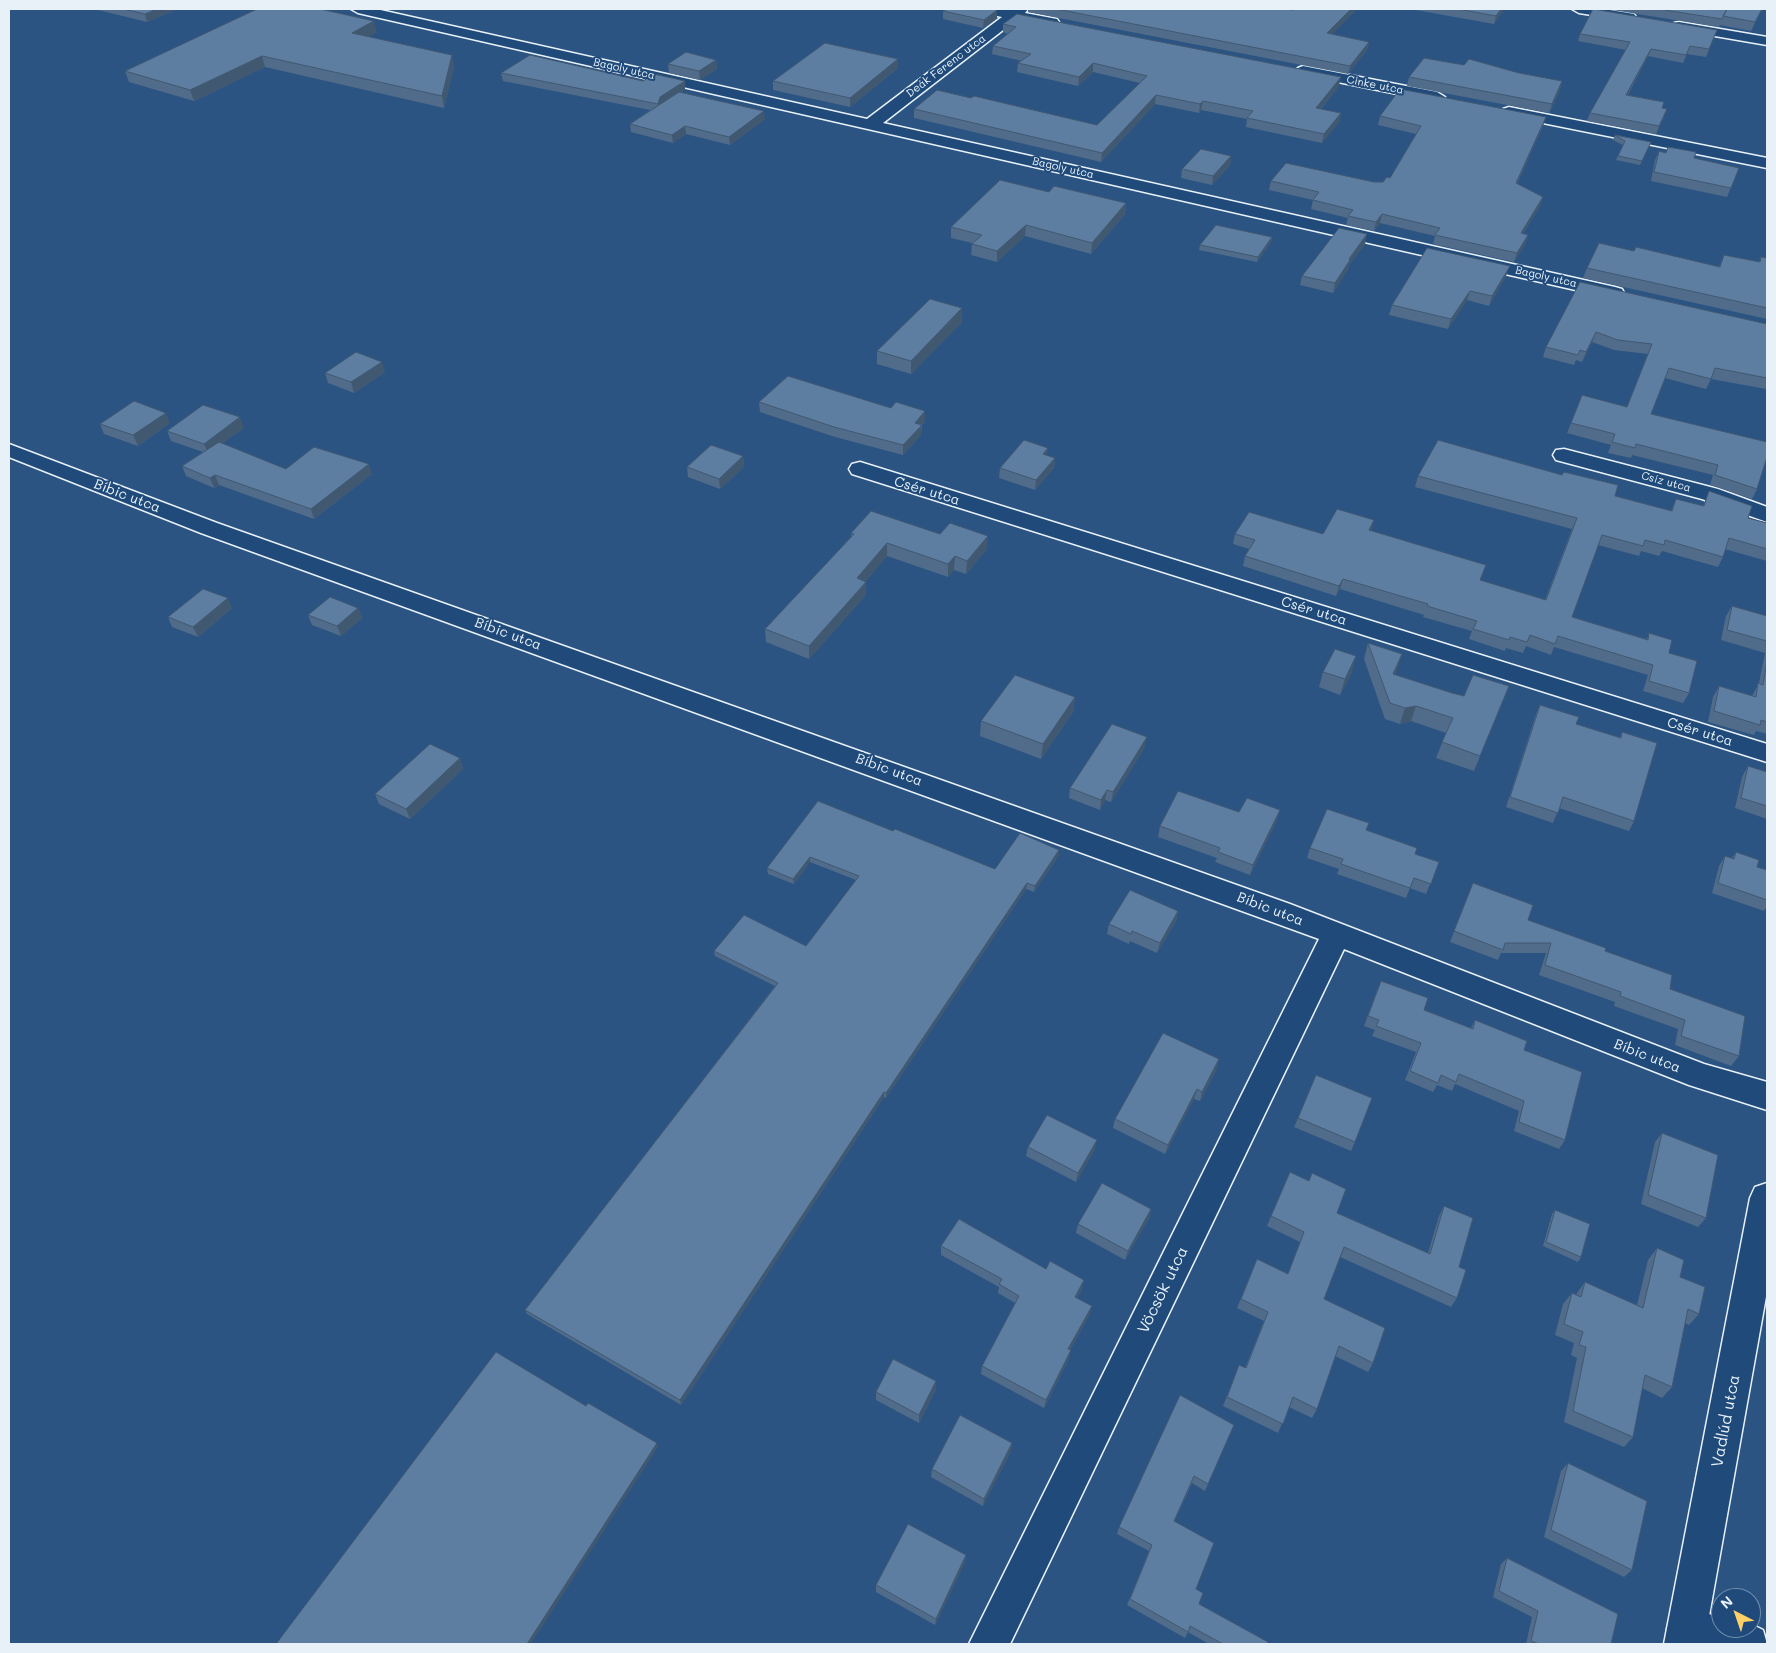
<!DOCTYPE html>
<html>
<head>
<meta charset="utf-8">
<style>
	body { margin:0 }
	#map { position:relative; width:1776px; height:1653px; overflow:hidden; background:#2b5482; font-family:Mali,sans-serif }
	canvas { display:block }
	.frame { position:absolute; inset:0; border:10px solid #e8f1f8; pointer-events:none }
	.north { position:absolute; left:1711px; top:1588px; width:50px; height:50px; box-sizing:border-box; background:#1f4a7a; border:1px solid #6f8dac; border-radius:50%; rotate:319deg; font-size:14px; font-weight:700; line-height:20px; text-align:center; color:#e8f1f8 }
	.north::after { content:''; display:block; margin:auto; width:18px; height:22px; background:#ffd166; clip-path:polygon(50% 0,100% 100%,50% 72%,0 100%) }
</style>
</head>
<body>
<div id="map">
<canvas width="1776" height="1653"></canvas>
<div class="frame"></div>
<div class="north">N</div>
</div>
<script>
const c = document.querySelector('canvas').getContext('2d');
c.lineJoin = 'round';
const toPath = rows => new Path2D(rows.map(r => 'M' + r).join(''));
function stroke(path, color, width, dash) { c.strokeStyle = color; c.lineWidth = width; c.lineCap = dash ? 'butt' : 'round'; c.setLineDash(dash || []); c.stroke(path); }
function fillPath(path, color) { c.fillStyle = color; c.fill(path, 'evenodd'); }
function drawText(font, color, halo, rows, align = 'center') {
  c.font = font + ' Mali,sans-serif'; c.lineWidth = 4; c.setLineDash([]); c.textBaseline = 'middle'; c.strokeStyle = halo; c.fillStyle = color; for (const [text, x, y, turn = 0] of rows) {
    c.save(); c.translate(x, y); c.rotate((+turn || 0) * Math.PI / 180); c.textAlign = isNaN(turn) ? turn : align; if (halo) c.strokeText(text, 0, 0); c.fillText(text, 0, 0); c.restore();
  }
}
const street = toPath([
	[351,9,376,9,867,119,1002,17,977,12,975,9,1028,9,1025,13,1057,19,1059,22,1052,26,1016,20,883,123,1615,287,1622,289,1624,293,1622,297,1615,299,358,13,351,9],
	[1572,9,1604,9,1634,14,1636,17,1629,21,1579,13,1572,9],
	[1679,22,1767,37,1767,45,1674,29,1672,26,1674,23,1679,22],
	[1303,66,1437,92,1445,97,1437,102,1298,74,1295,71,1298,68,1303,66],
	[1509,107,1767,158,1767,168,1503,115,1501,112,1503,109,1509,107],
	[9,444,217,523,1290,904,1704,1064,1767,1082,1767,1110,1689,1085,1344,949,1010,1644,969,1644,1319,939,201,533,9,457,9,444],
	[1564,449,1718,489,1767,507,1767,522,1702,499,1556,460,1553,455,1556,450,1564,449],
	[860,462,1767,744,1767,762,852,474,849,469,852,464,860,462],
	[1687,1609,1721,1617,1721,1628,1751,1628,1751,1624,1763,1630,1767,1644,1673,1643,1667,1629,1673,1615,1687,1609]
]);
const secondary = toPath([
	[1767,1183,1767,1291,1704,1644,1664,1644,1750,1198,1755,1187,1767,1183]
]);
stroke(street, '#e8f1f8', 3);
stroke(secondary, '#e8f1f8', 3);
fillPath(street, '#1f4a7a');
fillPath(secondary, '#1f4a7a');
fillPath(toPath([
	[94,9,177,9,147,22],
	[1028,9,1286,9,1293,10,1357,9,1332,34,1369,42,1367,50,1348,74,1028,12],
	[1410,9,1504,9,1494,24],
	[1606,9,1762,9,1751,31,1720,25,1721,23,1719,27],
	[997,10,997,18,983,28,943,19,943,11],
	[1003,24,1339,86,1321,109,1341,113,1339,122,1322,143,1246,127,1247,119,1201,110,1199,113,1155,104,1101,162,914,118,914,109,1097,125,1140,83,1093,72,1078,86,1017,72,1018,63,1022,61,992,54,993,46,1008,34,1003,32],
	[377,32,368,36,454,66,444,108,265,67,194,101,129,82,125,71],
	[1580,34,1714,38,1706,57,1687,54,1683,63,1648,56,1628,95,1664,102,1662,108,1664,117,1656,134,1587,121,1590,113,1626,50,1578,41],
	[716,60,717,69,700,80,669,73,668,64],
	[1464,65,1519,73,1562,81,1560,90,1549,113,1407,86,1409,77],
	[898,68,850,107,773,90,773,81],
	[501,73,643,81,685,81,685,89,681,92,765,119,730,145,686,134,673,143,631,132,630,124,650,110,503,81],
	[1380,116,1543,126,1517,184,1543,197,1540,206,1523,234,1528,235,1525,244,1514,262,1433,244,1435,236,1380,223,1374,231,1346,225,1348,218,1311,209,1313,200,1269,190,1271,181,1383,182,1390,178,1416,134,1378,125],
	[1615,135,1651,142,1640,165,1616,160,1623,145,1613,140],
	[1659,151,1739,168,1727,197,1651,181,1655,160],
	[1231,156,1230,165,1212,185,1181,178,1182,169],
	[1049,192,1126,203,1125,214,1091,254,1025,236,997,262,971,255,972,243,951,238,951,227],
	[1272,237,1271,242,1257,262,1199,250,1200,245],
	[1365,244,1349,265,1348,269,1333,293,1300,285,1302,276],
	[1634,251,1719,267,1724,255,1759,262,1761,257,1767,258,1767,319,1583,278,1587,268],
	[1506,276,1489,306,1467,300,1448,329,1389,315,1392,305],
	[1580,282,1767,324,1767,386,1766,389,1711,379,1706,389,1665,378,1651,414,1757,489,1752,499,1710,485,1713,475,1632,455,1631,458,1608,453,1611,445,1567,433,1571,423,1627,407,1648,354,1614,350,1592,342,1582,362,1576,360,1574,365,1543,357,1546,347],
	[962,308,962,322,911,374,877,364,877,351],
	[385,372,354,393,328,383,325,373],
	[759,402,891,408,925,411,925,421,922,425,921,435,903,455,835,437,760,412],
	[170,423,138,446,104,434,100,424],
	[244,428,222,443,286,469,372,474,314,519,219,485,214,488,186,476,182,466,203,452,171,441,167,431],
	[743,456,744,467,720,489,688,477,687,467],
	[1048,456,1055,458,1054,468,1035,490,999,478,1000,468],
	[1418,476,1615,496,1671,511,1676,499,1703,506,1709,491,1748,518,1767,523,1767,561,1725,549,1723,557,1718,567,1662,551,1659,556,1641,551,1639,556,1598,545,1572,617,1647,639,1649,633,1669,653,1689,693,1683,703,1643,691,1648,675,1554,647,1551,655,1526,646,1523,653,1506,648,1505,651,1469,639,1472,631,1423,617,1424,615,1340,589,1336,596,1243,566,1245,556,1249,549,1233,544,1235,534,1323,534,1371,531,1480,580,1545,600,1572,529,1415,487],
	[851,533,987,549,966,574,954,570,948,577,887,556,865,582,866,595,809,659,766,642,765,629,851,537],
	[1732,606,1767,616,1767,734,1756,731,1754,735,1708,722,1713,697,1719,686,1752,696,1759,683,1765,653,1721,640,1726,616],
	[232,608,198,637,172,627,168,617],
	[358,608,362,618,341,636,312,625,308,615],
	[1368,643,1402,654,1395,675,1452,693,1464,696,1509,686,1474,771,1436,758,1446,733,1411,721,1400,724,1385,719,1364,659],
	[1323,672,1352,672,1340,695,1319,687],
	[1075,697,1073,712,1041,759,980,736,981,721],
	[1540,705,1576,724,1620,738,1622,732,1634,821,1629,831,1559,808,1553,823,1506,807,1536,714],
	[1145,747,1111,802,1105,800,1100,810,1069,798,1070,788],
	[460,758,463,769,410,819,379,804,375,794],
	[1748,766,1767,772,1767,819,1735,808,1742,777],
	[1280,810,1277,820,1250,875,1215,862,1217,858,1158,837,1160,826,1239,812],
	[1369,823,1366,830,1415,854,1439,862,1426,894,1410,888,1406,898,1337,874,1339,869,1307,858,1310,848],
	[893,831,995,869,1059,855,1034,892,1026,889,886,1098,884,1097,681,1405,527,1314,525,1310,775,986,715,956,714,951,806,946,856,880,810,862,794,884,768,874,767,868],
	[1736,852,1757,867,1767,870,1767,906,1764,911,1712,893,1719,866,1725,856,1732,858],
	[1473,883,1528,920,1605,951,1670,989,1739,1056,1731,1066,1675,1045,1678,1029,1614,1006,1615,1002,1539,975,1546,953,1501,953,1498,960,1450,942],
	[1178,911,1176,921,1157,953,1130,941,1129,944,1107,934,1109,924],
	[1377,990,1424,1010,1471,1028,1475,1020,1524,1050,1565,1140,1559,1149,1514,1131,1519,1111,1455,1084,1452,1091,1437,1085,1433,1092,1405,1080,1416,1052,1372,1036,1375,1030,1364,1026],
	[1217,1069,1200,1101,1194,1099,1165,1154,1113,1128,1115,1119],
	[1298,1118,1355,1142,1351,1151,1294,1127],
	[1662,1133,1706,1218,1698,1227,1641,1204,1655,1142],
	[1028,1147,1095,1149,1076,1182,1026,1156],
	[1444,1206,1459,1267,1457,1298,1451,1307,1340,1257,1324,1299,1373,1363,1368,1372,1335,1356,1317,1409,1312,1418,1289,1407,1278,1433,1223,1406,1239,1365,1245,1368,1264,1321,1237,1308,1257,1259,1288,1274,1300,1242,1267,1226,1271,1216,1337,1213,1428,1253,1439,1216],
	[1151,1209,1149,1218,1125,1260,1076,1233,1078,1224],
	[1555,1210,1581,1257,1578,1262,1543,1246,1552,1214],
	[941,1246,1082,1289,1077,1298,1090,1314,1070,1350,1069,1358,1044,1408,981,1374,982,1366,1015,1303,998,1293,999,1287,941,1255],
	[1657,1248,1680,1277,1699,1314,1689,1325,1685,1323,1672,1387,1662,1398,1642,1388,1633,1437,1624,1447,1564,1422,1577,1358,1571,1355,1574,1343,1555,1335,1563,1304,1572,1293,1576,1295,1577,1293,1585,1282,1637,1305,1648,1260],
	[936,1381,936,1389,919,1423,876,1400,876,1392],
	[1234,1425,1205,1491,1192,1483,1174,1522,1196,1589,1199,1604,1267,1644,1209,1644,1188,1632,1185,1638,1127,1605,1149,1551,1117,1534,1119,1527],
	[1012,1443,1011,1451,983,1506,931,1477,932,1469],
	[1568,1463,1632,1570,1624,1577,1544,1537,1561,1471],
	[966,1555,965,1562,935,1625,876,1592,876,1585],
	[1507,1558,1611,1644,1526,1644,1532,1617,1493,1597,1501,1564]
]), '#506c8a');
fillPath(toPath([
	[157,9,177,9,147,22,145,14],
	[1351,9,1357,9,1325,42,1327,33],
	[1501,9,1504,9,1494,24,1496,16],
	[997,10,997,18,983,28,984,20],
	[374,21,377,32,355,44,352,33],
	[1369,42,1367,50,1348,74,1350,66],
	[1651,49,1648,56,1623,103,1626,95],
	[452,55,454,66,444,108,442,96],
	[262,56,265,67,194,101,190,90],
	[898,59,898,68,850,107,850,98],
	[716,60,717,69,700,80,699,71],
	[1093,63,1093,72,1078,86,1079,77],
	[1341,77,1339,86,1314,117,1316,108],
	[685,81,685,89,661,105,659,112,658,104,660,97],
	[1562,81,1560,90,1549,113,1552,104],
	[1156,95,1155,104,1101,162,1102,153],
	[1203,101,1201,110,1199,113,1200,104],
	[1667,109,1664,117,1656,134,1659,126],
	[764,111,765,119,730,145,729,137],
	[1341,113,1339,122,1322,143,1324,134],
	[1546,117,1543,126,1513,192,1516,183],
	[685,126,686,134,673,143,672,135],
	[1231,156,1230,165,1212,185,1213,176],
	[1543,197,1540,206,1518,242,1521,233],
	[1126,203,1125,214,1091,254,1092,243],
	[1382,214,1380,223,1374,231,1376,222],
	[1026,225,1025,236,997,262,997,251],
	[1367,234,1365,244,1349,265,1348,269,1333,293,1335,283,1349,259],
	[1528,235,1525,244,1514,262,1517,253],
	[1272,237,1271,242,1257,262,1258,257],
	[1510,266,1506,276,1489,306,1492,296],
	[1470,291,1467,300,1448,329,1451,319],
	[962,308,962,322,911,374,911,361],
	[1596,332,1592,342,1582,362,1586,352],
	[382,362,385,372,354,393,351,382],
	[925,411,925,421,921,425,921,435,903,455,903,445,915,423],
	[166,413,170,423,138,446,133,435],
	[240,417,244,428,208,454,204,444],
	[1048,448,1047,458,1043,454],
	[743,456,744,467,720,489,719,479],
	[1055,458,1054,468,1035,490,1036,480],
	[369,464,372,474,314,519,311,509],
	[215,475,219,485,214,488,210,478],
	[1374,520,1372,530,1366,541,1369,530],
	[988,536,987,549,966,574,967,561],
	[887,543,887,556,857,592,857,578],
	[955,556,954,570,948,577,948,564],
	[1343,579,1340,589,1336,596,1339,586],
	[866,582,866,595,809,659,809,646],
	[228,598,232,608,198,637,193,627],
	[358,608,362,618,341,636,337,626],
	[1402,654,1397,670,1388,690,1393,674],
	[1356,656,1352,672,1340,695,1345,679],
	[1075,697,1073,712,1041,759,1043,744],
	[1416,706,1411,721,1400,724,1405,708],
	[1147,737,1145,747,1111,802,1113,792],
	[460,758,463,769,410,819,406,809],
	[1107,790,1105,800,1100,810,1101,800],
	[1280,810,1277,820,1250,875,1253,865],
	[1059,850,1059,855,1034,892,1035,886],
	[810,857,810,862,794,884,793,879],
	[1027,883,1026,889,886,1098,886,1093],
	[1178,911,1176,921,1157,953,1160,943],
	[1219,1059,1217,1069,1200,1101,1202,1092],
	[1197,1089,1194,1099,1165,1154,1168,1145],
	[884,1092,884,1097,681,1405,680,1400],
	[1097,1140,1095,1149,1076,1182,1078,1173],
	[1151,1209,1149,1218,1125,1260,1128,1251],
	[1084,1280,1082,1289,1073,1305,1075,1297],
	[1092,1306,1090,1314,1066,1357,1068,1349],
	[1071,1350,1069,1358,1044,1408,1046,1400],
	[936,1381,936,1389,919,1423,919,1415],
	[657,1443,658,1447,531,1644,527,1644],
	[1012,1443,1011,1451,983,1506,984,1499],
	[966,1555,965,1562,935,1625,936,1619]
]), '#415871');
const building = toPath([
	[123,9,157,9,145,14,123,9],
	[257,9,320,9,374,21,352,33,452,55,442,96,262,56,190,90,125,71,257,9],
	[947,9,992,9,997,10,984,20,943,11,947,9],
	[1056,9,1286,9,1293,10,1294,9,1351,9,1327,33,1369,42,1350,66,1056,9],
	[1458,9,1501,9,1496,16,1458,9],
	[1593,9,1717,30,1709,49,1690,46,1686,55,1651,49,1626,95,1664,102,1662,108,1667,109,1659,126,1590,113,1630,42,1580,34,1593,9],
	[1658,9,1727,9,1722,19,1658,9],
	[1727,9,1762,9,1755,22,1723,16,1727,9],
	[1017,14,1341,77,1316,108,1341,113,1324,134,1247,118,1253,111,1203,101,1200,104,1156,95,1102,153,914,109,937,90,971,98,974,96,1097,125,1147,76,1093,63,1079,77,1018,63,1031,54,993,46,1016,27,1003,24,1017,14],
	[825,43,898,59,850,98,773,81,825,43],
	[686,52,716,60,699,71,668,64,686,52],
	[530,55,643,81,654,74,685,81,660,97,658,104,501,73,530,55],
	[1424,58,1464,65,1469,59,1519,73,1562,81,1552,104,1409,77,1424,58],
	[1400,89,1546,117,1516,183,1543,197,1521,233,1528,235,1517,253,1435,235,1440,228,1382,214,1376,222,1348,216,1353,210,1313,200,1319,192,1271,181,1286,163,1374,182,1383,182,1387,177,1390,178,1421,126,1380,116,1400,89],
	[679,92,764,111,729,137,685,126,672,135,630,124,679,92],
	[1615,135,1651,142,1642,161,1618,156,1625,141,1615,135],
	[1668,147,1696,152,1694,158,1739,168,1731,188,1654,172,1659,151,1666,153,1668,147],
	[1201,149,1231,156,1213,176,1182,169,1201,149],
	[1000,180,1049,192,1054,186,1126,203,1092,243,1026,225,997,251,972,244,982,235,951,227,1000,180],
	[1216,225,1272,237,1258,257,1200,245,1216,225],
	[1339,228,1367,234,1349,259,1350,260,1335,283,1302,276,1339,228],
	[1599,243,1634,251,1636,247,1720,267,1724,255,1760,262,1761,257,1767,258,1767,308,1587,268,1599,243],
	[1427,248,1510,266,1492,296,1470,291,1451,319,1392,305,1427,248],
	[1580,282,1767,324,1767,378,1715,368,1711,379,1669,368,1651,414,1767,442,1767,457,1757,489,1715,475,1718,465,1636,444,1635,448,1612,442,1615,434,1571,423,1582,395,1627,407,1652,344,1618,340,1596,332,1586,352,1580,350,1578,355,1546,347,1580,282],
	[930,299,962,308,911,361,877,351,930,299],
	[356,352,382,362,351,382,325,373,356,352],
	[788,376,891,408,896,402,925,411,915,423,922,425,903,445,834,427,759,402,788,376],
	[134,401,166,413,133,435,100,424,134,401],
	[203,405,240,417,204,444,167,431,203,405],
	[1024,440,1048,448,1043,454,1055,458,1036,480,1000,468,1024,440],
	[1438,440,1562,475,1564,472,1618,485,1615,496,1672,511,1676,499,1704,506,1709,491,1752,506,1748,518,1767,523,1767,549,1729,538,1723,557,1665,540,1664,545,1645,540,1643,546,1602,535,1572,617,1648,640,1649,633,1672,640,1669,653,1697,661,1689,693,1649,681,1653,665,1558,636,1555,644,1530,635,1527,642,1510,637,1509,640,1473,629,1477,621,1427,606,1428,604,1343,579,1339,586,1245,556,1255,540,1235,534,1249,512,1323,534,1337,509,1374,520,1369,530,1486,565,1480,580,1546,600,1577,518,1418,476,1438,440],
	[219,442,286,469,314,447,369,464,311,509,215,475,210,478,182,466,219,442],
	[711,445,743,456,719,479,687,467,711,445],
	[871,511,940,534,950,523,988,536,967,561,955,556,948,564,887,543,857,578,866,582,809,646,765,629,854,534,851,533,871,511],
	[203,589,228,598,193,627,168,617,203,589],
	[330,597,358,608,337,626,308,615,330,597],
	[1732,606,1767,616,1767,641,1727,630,1732,606],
	[1368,643,1402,654,1393,674,1452,693,1464,696,1473,675,1509,686,1480,756,1442,742,1453,718,1416,706,1405,708,1390,703,1368,643],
	[1335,649,1356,656,1345,679,1323,672,1335,649],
	[1767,661,1767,722,1761,720,1760,725,1714,711,1719,686,1756,697,1758,683,1763,685,1767,661],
	[1015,675,1075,697,1043,744,981,721,1015,675],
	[1540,705,1579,717,1576,724,1621,738,1622,732,1657,743,1634,821,1563,797,1558,813,1510,797,1540,705],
	[1112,724,1147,737,1113,792,1107,790,1101,800,1070,788,1112,724],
	[430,744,460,758,406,809,375,794,430,744],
	[1748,766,1767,772,1767,806,1741,798,1748,766],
	[1178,791,1239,812,1247,798,1280,810,1253,865,1218,852,1220,848,1160,826,1178,791],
	[818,801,893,831,895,829,995,869,1020,833,1059,850,1035,886,1027,883,886,1093,884,1092,680,1400,525,1310,778,983,714,951,744,915,806,946,859,876,810,857,793,879,767,868,818,801],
	[1327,809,1369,823,1366,830,1417,848,1415,854,1439,862,1431,884,1414,878,1410,888,1341,864,1343,859,1310,848,1327,809],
	[1736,852,1759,860,1757,867,1767,870,1767,900,1718,883,1725,856,1734,859,1736,852],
	[1473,883,1533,905,1528,920,1606,948,1605,951,1672,975,1670,989,1745,1016,1739,1056,1681,1036,1685,1020,1620,996,1621,992,1545,965,1551,943,1505,943,1503,950,1454,931,1473,883],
	[1130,890,1178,911,1160,943,1132,931,1131,934,1109,924,1130,890],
	[1381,981,1428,998,1424,1010,1473,1029,1475,1020,1527,1041,1524,1050,1582,1072,1565,1140,1519,1122,1524,1101,1459,1074,1456,1082,1441,1075,1438,1083,1410,1071,1421,1043,1376,1026,1379,1020,1368,1016,1381,981],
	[1163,1033,1219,1059,1202,1092,1197,1089,1168,1145,1115,1119,1163,1033],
	[1316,1075,1372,1098,1355,1142,1298,1118,1316,1075],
	[1047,1115,1097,1140,1078,1173,1028,1147,1047,1115],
	[1662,1133,1718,1155,1706,1218,1648,1195,1662,1133],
	[1290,1172,1309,1181,1312,1173,1346,1189,1337,1213,1430,1254,1444,1206,1473,1218,1459,1267,1466,1270,1457,1298,1344,1247,1324,1299,1385,1328,1373,1363,1339,1346,1317,1409,1293,1397,1283,1424,1227,1397,1239,1365,1246,1368,1268,1312,1241,1299,1257,1259,1288,1274,1304,1232,1271,1216,1290,1172],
	[1102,1183,1151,1209,1128,1251,1078,1224,1102,1183],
	[1555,1210,1590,1224,1581,1257,1546,1242,1555,1210],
	[959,1219,1046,1269,1050,1261,1084,1280,1075,1297,1092,1306,1068,1349,1071,1350,1046,1400,982,1366,1019,1296,999,1284,1002,1279,941,1246,959,1219],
	[1657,1248,1684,1260,1680,1277,1705,1287,1699,1314,1688,1309,1672,1387,1645,1375,1633,1437,1573,1411,1586,1347,1579,1345,1583,1332,1564,1324,1572,1293,1581,1297,1585,1282,1643,1308,1657,1248],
	[496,1352,586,1406,588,1403,657,1443,527,1644,276,1644,496,1352],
	[893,1359,936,1381,919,1415,876,1392,893,1359],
	[1180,1395,1234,1425,1208,1484,1194,1476,1174,1521,1214,1543,1196,1589,1203,1593,1199,1604,1268,1642,1267,1644,1223,1644,1190,1626,1188,1632,1130,1599,1152,1545,1119,1527,1180,1395],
	[960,1415,1012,1443,984,1499,932,1469,960,1415],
	[1568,1463,1647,1501,1632,1570,1551,1530,1568,1463],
	[908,1524,966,1555,936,1619,876,1585,908,1524],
	[1507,1558,1618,1614,1611,1644,1539,1644,1531,1641,1538,1611,1499,1591,1507,1558]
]);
fillPath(building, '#5d7da1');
stroke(building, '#415871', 1);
drawText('11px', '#e8f1f8', '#1f4a7a', [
	["Deák Ferenc utca",946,66,-37],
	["Bagoly utca",624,69,13],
	["Cinke utca",1375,85,11],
	["Bagoly utca",1063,168,13],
	["Bagoly utca",1546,277,13],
	["Csíz utca",1666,482,15]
]);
drawText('14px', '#e8f1f8', '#1f4a7a', [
	["Csér utca",927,491,17],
	["Bíbic utca",127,496,21],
	["Csér utca",1314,611,17],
	["Bíbic utca",508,634,20],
	["Csér utca",1700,732,17],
	["Bíbic utca",889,770,20],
	["Bíbic utca",1270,909,21],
	["Bíbic utca",1647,1056,21]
]);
drawText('16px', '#e8f1f8', '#1f4a7a', [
	["Vöcsök utca",1163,1290,-64],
	["Vadlúd utca",1726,1421,-79]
]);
</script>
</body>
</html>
